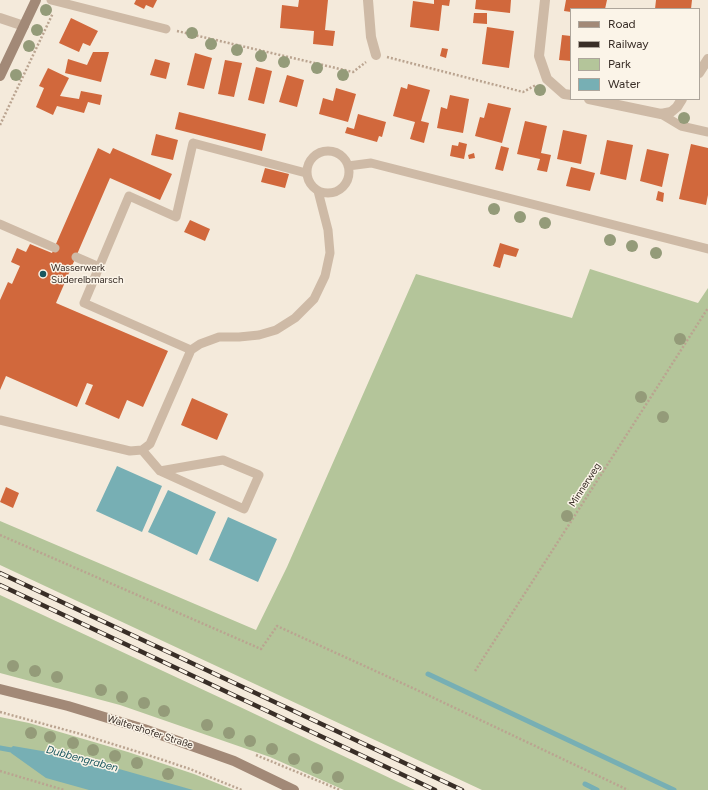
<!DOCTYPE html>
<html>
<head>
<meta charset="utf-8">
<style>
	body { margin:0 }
	#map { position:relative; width:708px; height:790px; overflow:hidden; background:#f4eadb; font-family:Figtree,sans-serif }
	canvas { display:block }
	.legend { position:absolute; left:570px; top:8px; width:130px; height:92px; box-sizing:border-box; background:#fbf4e8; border:1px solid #ada59b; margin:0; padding:5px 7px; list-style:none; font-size:12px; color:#392e27 }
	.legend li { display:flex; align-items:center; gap:8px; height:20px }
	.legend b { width:20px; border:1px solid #ada59b }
</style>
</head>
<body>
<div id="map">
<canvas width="708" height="790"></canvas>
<ul class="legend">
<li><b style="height:5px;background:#a28977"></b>Road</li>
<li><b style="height:5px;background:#392e27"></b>Railway</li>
<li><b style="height:11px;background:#b4c59a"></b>Park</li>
<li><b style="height:11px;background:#77afb4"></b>Water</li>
</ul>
</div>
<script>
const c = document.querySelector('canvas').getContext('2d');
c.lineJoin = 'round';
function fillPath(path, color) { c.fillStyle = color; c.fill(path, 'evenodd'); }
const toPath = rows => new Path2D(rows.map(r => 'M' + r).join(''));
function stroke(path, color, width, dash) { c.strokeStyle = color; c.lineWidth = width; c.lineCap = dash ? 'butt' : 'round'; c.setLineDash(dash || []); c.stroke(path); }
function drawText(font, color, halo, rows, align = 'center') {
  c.font = font + ' Figtree,sans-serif'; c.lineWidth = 3; c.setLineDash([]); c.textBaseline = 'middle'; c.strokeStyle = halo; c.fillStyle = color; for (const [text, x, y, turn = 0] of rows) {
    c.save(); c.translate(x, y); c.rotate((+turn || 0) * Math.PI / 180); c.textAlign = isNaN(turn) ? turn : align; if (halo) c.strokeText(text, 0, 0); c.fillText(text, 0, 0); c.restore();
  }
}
fillPath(toPath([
	[590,269,698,303,708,288,708,790,482,790,0,565,0,521,256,630,287,567,416,274,572,318],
	[0,595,238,706,415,790,344,790,270,757,120,705,0,673],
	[0,717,29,723,128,752,194,774,234,790,0,790]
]), '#b4c59a');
fillPath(toPath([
	[117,466,162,486,142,532,96,511],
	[168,490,216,512,197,555,148,532],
	[228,517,277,539,258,582,209,560],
	[13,746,77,757,193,790,89,790,46,778,11,753,10,749]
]), '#77afb4');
stroke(toPath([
	[428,674,674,790],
	[0,748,17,751],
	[585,784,597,790]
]), '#77afb4', 5);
fillPath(toPath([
	[136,0,157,0,153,8,146,5,144,9,134,4],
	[299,0,328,0,325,30,335,31,333,46,313,44,314,31,280,28,282,5,298,7],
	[434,0,450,0,449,6,442,5,439,31,410,27,413,1,434,4],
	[476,0,511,0,510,13,475,9],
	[566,0,607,0,605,9,571,9,571,12,564,11],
	[656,0,692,0,691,9,655,9],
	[474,13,487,13,487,24,473,23],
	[71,18,98,31,90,46,83,43,79,52,59,43],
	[487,27,514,31,509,68,482,64],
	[562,35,571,36,571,61,559,60],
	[442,48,448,49,446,58,440,56],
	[93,52,109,52,101,82,65,73,68,59,87,65],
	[195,53,212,58,204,89,187,85],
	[155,59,170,63,166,79,150,75],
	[225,60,242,63,234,97,218,94],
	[256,67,272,71,264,104,248,100],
	[48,68,69,78,60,96,79,99,81,91,102,95,100,105,88,102,84,113,57,106,53,115,36,107,44,88,39,86],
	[287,75,304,80,297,107,279,102],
	[408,84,430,90,421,121,429,123,424,143,410,139,415,122,393,116,401,87,407,89],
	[336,88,356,94,348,122,319,114,323,98,333,101],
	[450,95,469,99,463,133,437,128,441,107,447,109],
	[488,103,511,108,502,143,475,136,480,117,484,118],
	[179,112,266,134,262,151,175,129],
	[358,114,386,122,382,137,379,136,377,142,345,133,347,127,354,129],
	[525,121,547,126,541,153,551,155,547,172,537,170,540,159,517,154],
	[563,130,587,135,581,164,557,159],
	[156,134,178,140,173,160,151,155],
	[607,140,633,145,626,180,600,174],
	[459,142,467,144,464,159,450,156,452,145,458,146],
	[691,144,708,148,708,195,706,205,679,199],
	[501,146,509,148,503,171,495,169],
	[98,148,110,154,113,148,172,174,160,200,110,178,56,303,168,351,143,407,127,400,119,419,85,404,93,385,87,383,77,407,6,376,0,390,0,300,8,282,12,284,20,266,11,262,17,248,26,252,30,244,52,253],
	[647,149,669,154,662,187,640,181],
	[474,153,475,158,469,159,468,155],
	[571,167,595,173,590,191,566,186],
	[265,168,289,174,285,188,261,182],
	[658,191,664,193,663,202,656,200],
	[190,220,210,229,205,241,184,232],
	[500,243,519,249,516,257,504,254,500,268,493,266],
	[192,398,228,414,217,440,181,425],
	[6,487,19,493,13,508,0,502]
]), '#d1683c');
stroke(toPath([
	[177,31,353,72,366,62],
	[387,57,523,92,536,85],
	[0,125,53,13],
	[0,535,261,649,277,626,417,690,628,790],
	[475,671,708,308],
	[0,712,77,733,148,755,190,769,242,790],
	[256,755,340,790],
	[0,771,64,790]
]), '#baa490', 2.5, [2, 2]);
stroke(toPath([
	[51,0,166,29],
	[661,114,681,126,708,132],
	'307 172a21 21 0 1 1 42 0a21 21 0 1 1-42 0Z',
	[348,166,371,163,708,249],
	[0,224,55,248],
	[76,257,99,267],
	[191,350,200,344,219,337,239,337,259,335,276,330,295,318,314,299,325,276,330,253,328,230,318,191],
	[0,420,130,451,142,450,150,444,191,350,84,303,129,196,176,217,193,143,306,173],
	[142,450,160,471,244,509,259,475,223,460,160,471]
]), '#cebaa6', 9);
stroke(toPath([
	[368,0,371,37,376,55],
	[545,0,539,56,547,79,564,94,571,95],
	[0,18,24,26],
	[699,73,708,59],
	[589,99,661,114,671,112,677,107,682,99]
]), '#cebaa6', 10);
stroke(toPath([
	[0,76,36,0],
	[0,689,68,706,144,729,234,761,294,790]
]), '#a28977', 10);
const rail = toPath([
	[0,573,462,790],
	[0,585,435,790]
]);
stroke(rail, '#392e27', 4.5);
stroke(rail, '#fbf4e8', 3, [9]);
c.fillStyle = '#949b79';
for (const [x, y] of [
	[46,10],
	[37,30],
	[192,33],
	[211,44],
	[29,46],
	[237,50],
	[261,56],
	[284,62],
	[317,68],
	[16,75],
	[343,75],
	[540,90],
	[684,118],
	[494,209],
	[520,217],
	[545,223],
	[610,240],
	[632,246],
	[656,253],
	[680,339],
	[641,397],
	[663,417],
	[567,516],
	[13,666],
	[35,671],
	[57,677],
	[101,690],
	[122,697],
	[144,703],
	[164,711],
	[207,725],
	[31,733],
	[229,733],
	[50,737],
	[250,741],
	[73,743],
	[272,749],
	[93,750],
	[115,756],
	[294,759],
	[137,763],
	[317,768],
	[168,774],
	[338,777]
]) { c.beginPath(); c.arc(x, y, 6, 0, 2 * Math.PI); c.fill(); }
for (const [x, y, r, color] of [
	[43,274,4,"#19575f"]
]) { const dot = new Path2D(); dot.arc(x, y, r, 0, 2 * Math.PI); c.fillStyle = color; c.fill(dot); stroke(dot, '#fbf4e8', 1.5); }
drawText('10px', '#392e27', '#fbf4e8', [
	["Wasserwerk",51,268],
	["Süderelbmarsch",51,280]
], 'left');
drawText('10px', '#392e27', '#fbf4e8', [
	["Minnerweg",585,485,-57],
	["Waltershofer Straße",150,732,18]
]);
drawText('italic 11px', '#19575f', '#fbf4e8', [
	["Dubbengraben",82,759,15]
]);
</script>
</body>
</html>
